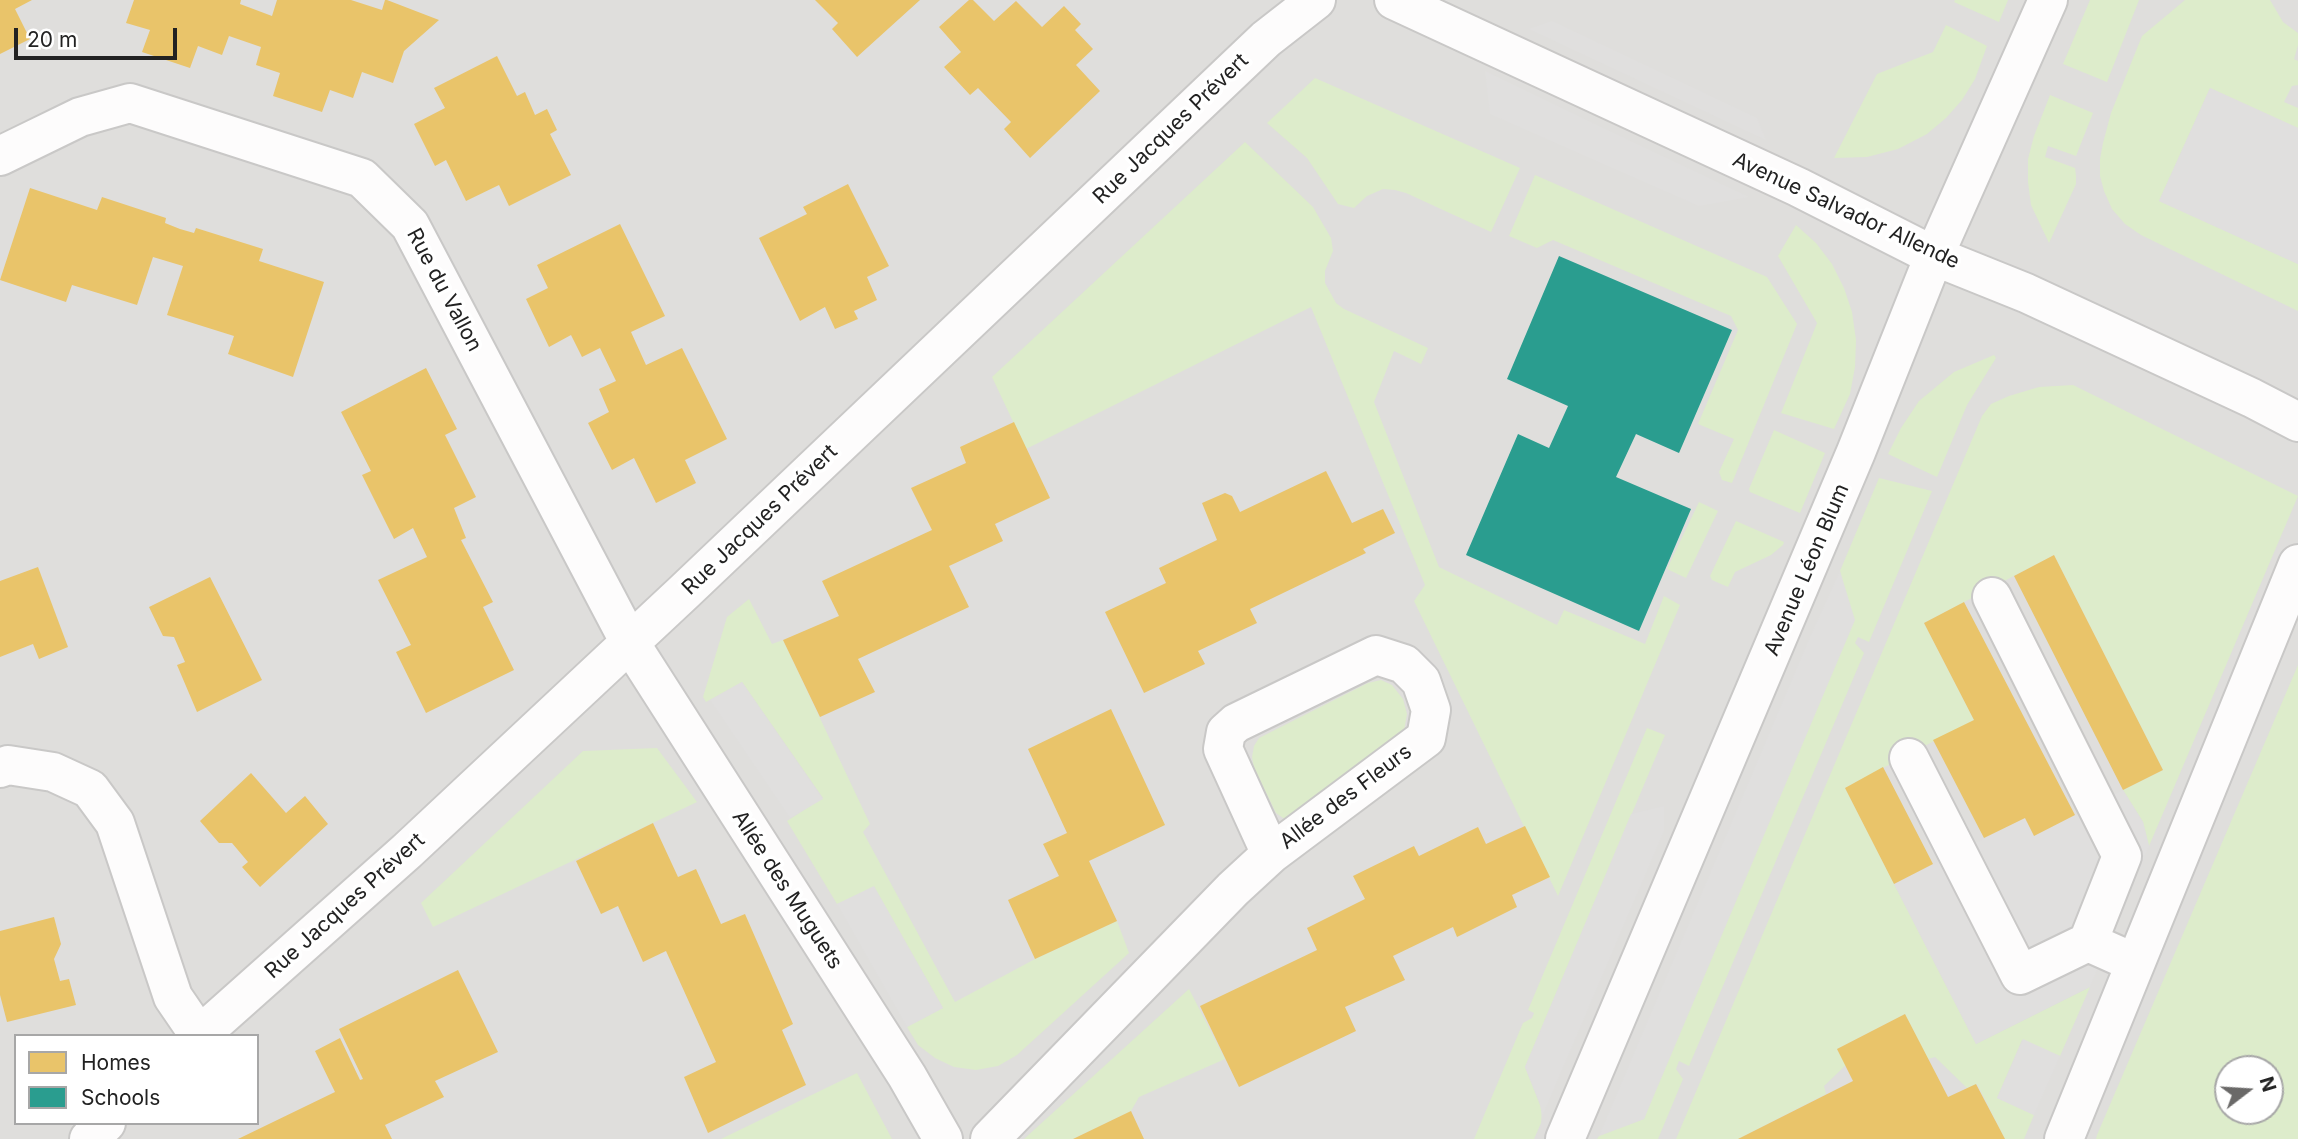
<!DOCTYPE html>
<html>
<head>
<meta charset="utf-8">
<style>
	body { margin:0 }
	#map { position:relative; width:2298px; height:1139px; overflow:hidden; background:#f0eeeb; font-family:Inter,sans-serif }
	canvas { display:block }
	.legend { position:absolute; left:14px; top:1034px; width:245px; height:91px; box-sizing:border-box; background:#fff; border:2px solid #a7a7a7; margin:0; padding:9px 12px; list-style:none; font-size:21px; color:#222 }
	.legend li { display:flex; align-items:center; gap:14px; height:35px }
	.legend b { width:35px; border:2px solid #a7a7a7 }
	.north { position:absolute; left:2214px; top:1055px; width:70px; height:70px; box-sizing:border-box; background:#fff; border:2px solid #a7a7a7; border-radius:50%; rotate:73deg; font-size:19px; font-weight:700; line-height:28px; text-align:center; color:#222 }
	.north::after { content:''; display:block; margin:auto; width:24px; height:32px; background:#6a6968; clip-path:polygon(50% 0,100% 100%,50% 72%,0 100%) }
	.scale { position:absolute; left:14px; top:28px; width:163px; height:32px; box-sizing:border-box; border:4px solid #222; border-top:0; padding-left:9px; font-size:21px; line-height:24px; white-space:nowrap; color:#222; -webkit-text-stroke:5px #fff; paint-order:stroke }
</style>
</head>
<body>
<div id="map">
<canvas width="2298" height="1139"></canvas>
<ul class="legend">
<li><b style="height:19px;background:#e9c46a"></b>Homes</li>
<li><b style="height:19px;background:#2a9d8f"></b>Schools</li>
</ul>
<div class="north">N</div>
<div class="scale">20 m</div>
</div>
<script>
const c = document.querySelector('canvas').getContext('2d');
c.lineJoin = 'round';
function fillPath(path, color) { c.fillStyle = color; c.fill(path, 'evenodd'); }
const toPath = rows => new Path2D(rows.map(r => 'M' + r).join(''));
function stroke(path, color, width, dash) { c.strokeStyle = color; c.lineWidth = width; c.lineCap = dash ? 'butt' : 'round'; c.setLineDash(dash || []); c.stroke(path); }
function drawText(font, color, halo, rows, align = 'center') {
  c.font = font + ' Inter,sans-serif'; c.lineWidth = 7; c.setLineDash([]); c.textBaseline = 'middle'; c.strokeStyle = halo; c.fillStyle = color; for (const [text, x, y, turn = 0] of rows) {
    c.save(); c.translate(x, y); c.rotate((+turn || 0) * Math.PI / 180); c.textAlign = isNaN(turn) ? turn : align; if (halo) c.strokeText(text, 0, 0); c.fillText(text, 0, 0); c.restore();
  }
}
fillPath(toPath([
	[0,0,2298,0,2298,1139,0,1139],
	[16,1036,257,1036,257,1123,16,1123],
	[2228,1069,2270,1069,2270,1111,2228,1111]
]), '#dfdedc');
fillPath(toPath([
	[1955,0,2008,0,1999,22,1954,2],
	[2090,0,2139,0,2107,82,2063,64],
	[2185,0,2270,0,2283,22,2298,33,2298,45,2294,59,2298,61,2298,85,2292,86,2284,102,2298,108,2298,128,2210,88,2159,201,2298,264,2298,311,2141,235,2125,224,2112,209,2104,191,2100,176,2100,159,2103,143,2111,113,2142,36],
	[1946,25,1987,46,1975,79,1962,100,1946,118,1927,134,1898,149,1867,157,1834,158,1877,74,1933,52],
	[1315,78,1520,168,1491,232,1406,193,1395,190,1383,189,1367,196,1354,208,1338,204,1307,158,1267,123],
	[2050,95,2093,113,2076,156,2048,146,2045,157,2075,168,2076,176,2076,184,2049,243,2031,205,2028,182,2028,159,2034,136],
	[1245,142,1313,207,1331,238,1333,251,1325,271,1325,283,1336,303,1344,309,1428,348,1421,364,1394,351,1374,402,1439,567,1557,625,1564,610,1645,644,1664,596,1680,605,1558,896,1414,601,1425,585,1311,307,1026,449,992,377],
	[1535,175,1767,277,1797,324,1732,483,1722,480,1719,472,1734,439,1698,424,1738,330,1731,316,1553,240,1537,248,1509,236],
	[1796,225,1816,243,1832,264,1844,288,1852,312,1856,340,1855,367,1850,394,1834,429,1781,413,1817,323,1778,256],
	[1994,355,1996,358,1967,405,1937,477,1888,454,1901,428,1919,401,1954,372],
	[2073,385,2298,496,2149,846,2143,822,2123,790,2163,770,2054,555,1924,623,1974,720,1845,788,1976,1044,2090,987,2060,1056,2022,1040,1997,1098,2034,1115,2024,1139,2005,1139,1977,1084,1967,1088,1935,1057,1928,1059,1905,1014,1837,1049,1846,1065,1824,1086,1826,1094,1738,1139,1676,1139,1982,416,1991,404,2009,396,2039,387],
	[1774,430,1825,453,1800,513,1750,492,1749,489],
	[1879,478,1932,491,1869,642,1858,637,1855,643,1864,653,1689,1066,1679,1061,1676,1069,1683,1079,1658,1139,1597,1139,1599,1136,1644,1119,1842,579,1840,571],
	[1699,502,1718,511,1686,578,1667,569],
	[1736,521,1784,542,1783,545,1771,555,1735,572,1728,587,1712,580,1710,576],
	[749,599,772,644,783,640,870,824,863,832,955,1002,1035,959,1117,921,1129,953,1017,1055,998,1066,976,1070,954,1067,935,1058,918,1045,907,1027,943,1008,874,887,837,904,787,821,823,798,742,682,706,702,703,697,727,617],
	[2298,665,2298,1139,2096,1139,2097,1135],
	[2228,1069,2270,1069,2270,1111,2228,1111],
	[1381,680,1392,685,1403,699,1407,714,1404,731,1293,820,1283,818,1276,813,1254,768,1252,757,1254,746,1259,738,1368,683],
	[1647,728,1665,735,1525,1067,1542,1110,1541,1123,1534,1139,1474,1139,1523,1023,1532,1018,1534,1013,1528,1010],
	[657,748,697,802,433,927,421,903,583,751],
	[1189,989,1225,1059,1139,1097,1131,1111,1073,1139,1024,1139],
	[857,1073,892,1139,721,1139]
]), '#ddeccb');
fillPath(toPath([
	[1552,21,1757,118,1766,140,1529,29],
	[1485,71,1603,128,1749,197,1699,206,1490,114],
	[2210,88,2298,128,2298,264,2159,201],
	[1840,571,1855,620,1644,1119,1599,1136,1810,637],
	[742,682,823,799,790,818,710,700],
	[2123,790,2143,822,2149,846,2090,987,1976,1044,1894,884,2025,818,2035,835],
	[1664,806,1664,831,1542,1117,1540,1104,1525,1067,1631,814],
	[874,886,943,1008,907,1027,837,904],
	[2023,1039,2060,1056,2034,1115,1997,1098]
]), '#e0dfde');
fillPath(toPath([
	[0,0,32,0,15,9,30,39,0,54],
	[134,0,241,0,240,4,272,16,277,0,351,0,382,10,385,0,387,0,439,20,404,51,393,83,362,72,353,98,330,90,322,112,273,96,280,73,256,65,261,47,229,36,222,55,198,46,190,68,142,52,150,30,126,23],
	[815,0,920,0,857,57,832,29,838,23],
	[969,0,973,0,994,21,1016,1,1042,27,1064,6,1081,24,1075,30,1093,49,1076,65,1100,91,1030,158,1004,129,1011,122,978,88,970,95,944,67,961,52,939,27],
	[497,56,517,96,525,92,535,115,547,109,557,130,550,134,571,175,509,206,499,185,466,201,446,160,435,166,414,124,445,108,434,88],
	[848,184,889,266,867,277,877,300,854,311,858,319,835,329,825,307,800,321,759,238,807,214,803,207],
	[30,188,97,210,102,197,166,218,165,223,180,229,194,233,196,228,263,249,259,261,324,282,293,377,228,354,234,336,167,315,183,266,153,257,137,305,72,285,66,302,0,280],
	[620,224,665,316,631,332,646,365,682,348,727,439,685,460,696,483,656,503,634,458,612,470,588,423,609,412,599,389,616,381,600,348,582,357,571,335,549,347,526,299,548,288,537,265],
	[426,368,457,429,445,435,476,497,454,508,466,538,461,540,493,602,483,607,514,670,426,713,396,652,411,645,378,580,427,557,413,528,394,539,362,475,371,471,341,412],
	[1014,422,1050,498,995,524,1003,541,949,566,969,607,858,659,875,692,820,717,783,640,839,616,822,581,932,530,911,488,966,463,960,447],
	[1326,471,1352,523,1383,509,1395,533,1363,549,1366,553,1250,609,1257,623,1198,651,1205,664,1144,693,1105,612,1166,583,1159,568,1217,540,1202,503,1225,493,1232,496,1240,512],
	[2054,555,2163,770,2123,790,2014,576],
	[38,567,68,647,39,659,33,644,0,657,0,581],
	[210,577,262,680,197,712,177,665,185,662,174,637,163,636,149,607],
	[1964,602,2075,815,2034,836,2025,818,1984,838,1933,740,1974,720,1924,623],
	[1111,709,1165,825,1089,861,1117,921,1035,959,1008,900,1059,876,1043,844,1067,833,1028,749],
	[1883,767,1933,864,1894,884,1845,788],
	[251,773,286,813,305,796,328,824,260,887,242,867,248,862,232,843,219,843,200,821],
	[653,823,678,877,696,869,721,924,745,914,793,1024,782,1030,806,1085,708,1133,684,1077,716,1062,666,951,643,962,618,906,601,914,576,861],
	[1525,826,1550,877,1512,895,1517,907,1457,937,1453,927,1393,956,1405,980,1345,1007,1356,1031,1239,1087,1200,1006,1317,950,1307,928,1365,899,1353,876,1414,846,1419,856,1478,827,1486,844],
	[54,917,61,944,54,959,60,981,69,979,76,1005,7,1022,0,995,0,931],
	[458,970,498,1052,435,1081,444,1097,385,1125,392,1139,238,1139,335,1092,315,1051,340,1038,360,1080,363,1079,339,1029],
	[1905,1014,1948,1097,1976,1084,2005,1139,1738,1139,1853,1081,1837,1049],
	[1131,1111,1144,1139,1073,1139]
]), '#e9c46a');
fillPath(toPath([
	[1559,256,1732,330,1679,453,1636,434,1616,477,1691,509,1639,631,1466,555,1518,434,1549,448,1568,406,1507,379]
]), '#2a9d8f');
const minor = toPath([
	[1394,0,1798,187,1934,256,2026,293,2252,398,2298,422],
	[0,156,80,117,130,103,362,178,410,225,630,643,907,1076,943,1139],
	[1992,597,2122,856,2088,942,2135,963],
	[1909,758,2020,975,2088,942],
	[0,768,8,765,53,772,90,789,115,823,173,997,199,1035],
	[199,1036,407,851,684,592,1266,39,1316,0],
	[89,1139,106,1123],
	[990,1139,1233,889,1271,854,1426,738,1431,710,1421,681,1404,664,1376,655,1236,723,1226,732,1223,749,1271,854],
	[1565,1139,1856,452,1934,256,2048,0],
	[2064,1139,2298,564]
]);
stroke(minor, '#c9c8c7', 42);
stroke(minor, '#fdfcfc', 38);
drawText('21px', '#222', '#fff', [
	["Rue Jacques Prévert",1171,129,-44],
	["Avenue Salvador Allende",1846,211,25],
	["Rue du Vallon",444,290,62],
	["Rue Jacques Prévert",760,520,-44],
	["Avenue Léon Blum",1807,570,-67],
	["Allée des Fleurs",1346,797,-37],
	["Allée des Muguets",787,890,57],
	["Rue Jacques Prévert",345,906,-42]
]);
</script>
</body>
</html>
